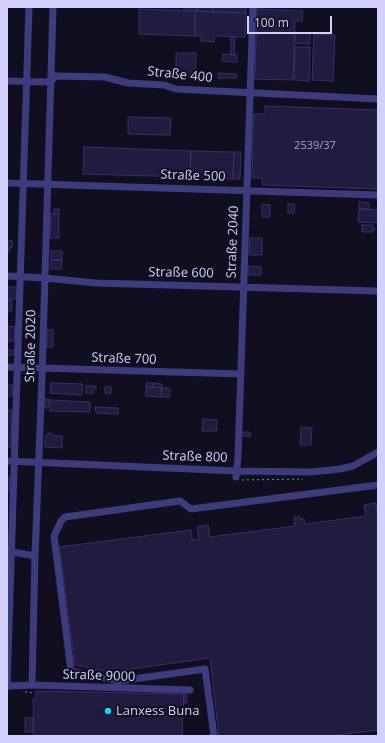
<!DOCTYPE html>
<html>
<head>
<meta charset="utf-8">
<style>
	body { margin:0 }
	#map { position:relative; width:385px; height:743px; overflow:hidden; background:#110e20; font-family:"Open Sans",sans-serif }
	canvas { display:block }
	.frame { position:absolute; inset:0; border:8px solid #d4d0fd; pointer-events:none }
	.scale { position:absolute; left:247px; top:16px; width:85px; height:18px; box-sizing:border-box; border:2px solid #d4d0fd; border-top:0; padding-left:5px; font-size:12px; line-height:14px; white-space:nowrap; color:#d4d0fd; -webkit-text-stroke:3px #110e20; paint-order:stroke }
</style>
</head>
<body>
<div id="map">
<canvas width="385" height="743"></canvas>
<div class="frame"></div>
<div class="scale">100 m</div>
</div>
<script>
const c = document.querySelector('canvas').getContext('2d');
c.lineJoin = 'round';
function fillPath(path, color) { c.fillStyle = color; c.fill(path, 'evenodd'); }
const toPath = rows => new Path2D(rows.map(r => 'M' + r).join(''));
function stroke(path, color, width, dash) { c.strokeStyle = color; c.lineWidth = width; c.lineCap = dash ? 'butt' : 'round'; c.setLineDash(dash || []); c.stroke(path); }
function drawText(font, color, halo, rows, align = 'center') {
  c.font = font + ' "Open Sans",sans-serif'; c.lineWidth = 4; c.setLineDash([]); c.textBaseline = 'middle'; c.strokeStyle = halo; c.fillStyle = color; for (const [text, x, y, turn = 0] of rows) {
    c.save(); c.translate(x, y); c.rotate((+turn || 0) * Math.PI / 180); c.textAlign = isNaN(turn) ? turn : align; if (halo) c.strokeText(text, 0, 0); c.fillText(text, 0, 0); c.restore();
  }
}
const building = toPath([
	[184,7,197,7,197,11,184,11,184,7],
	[197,7,213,7,213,12,197,11,197,7],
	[213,7,246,7,246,13,213,12,213,7],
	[139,9,195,11,195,36,139,34,139,9],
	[257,9,303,11,302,21,295,21,293,80,255,79,257,9],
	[195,11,246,13,245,37,214,36,214,42,201,41,201,36,195,36,195,11],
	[295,32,310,33,310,44,295,43,295,32],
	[314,34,335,35,333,81,312,80,314,34],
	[231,37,235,37,234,55,231,55,231,37],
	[295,47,310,47,309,81,294,80,295,47],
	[176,53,196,53,195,77,176,76,176,53],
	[223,54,237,55,237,62,222,61,223,54],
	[218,73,237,74,236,78,218,78,218,73],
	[265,106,378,110,378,189,262,185,262,178,252,178,254,114,265,114,265,106],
	[128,117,171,118,170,135,128,134,128,117],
	[84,147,191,151,190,177,83,174,84,147],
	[191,151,234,152,233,179,190,177,191,151],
	[234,152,241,152,240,179,233,179,234,152],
	[359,202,369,203,369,209,359,209,359,202],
	[262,204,270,205,270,217,262,217,262,204],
	[288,204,295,204,294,213,288,213,288,204],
	[54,209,59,209,59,214,54,214,54,209],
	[359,209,378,210,378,223,358,222,359,209],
	[51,214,59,214,59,238,50,238,51,214],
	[362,225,373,225,375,230,373,232,362,232,362,225],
	[250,238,262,238,262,255,249,255,250,238],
	[7,240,12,241,12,248,9,248,9,252,7,252,7,240],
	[51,251,62,251,62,260,51,260,51,251],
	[51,260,62,260,61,269,50,269,51,260],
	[249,266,261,267,261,275,248,275,249,266],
	[7,287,17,287,16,299,7,299,7,287],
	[7,300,12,301,11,312,7,311,7,300],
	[7,326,15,327,14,341,7,341,7,326],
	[47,330,53,330,53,347,47,347,47,330],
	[7,350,15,350,14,355,7,355,7,350],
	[51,383,83,384,82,395,50,393,51,386,50,386,51,383],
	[147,383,153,383,153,387,146,387,147,383],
	[153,383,162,384,162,388,153,387,153,383],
	[7,384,13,385,12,396,7,396,7,384],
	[86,386,96,386,96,389,94,389,93,394,86,393,86,386],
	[105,387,111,387,111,393,105,394,105,387],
	[146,387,162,388,161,397,146,396,146,387],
	[162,388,170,388,170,397,161,397,162,388],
	[45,399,49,399,48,408,45,408,45,399],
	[50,400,90,402,90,412,50,411,50,400],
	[95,407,118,408,118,414,96,413,95,407],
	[7,410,12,410,11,447,7,447,7,410],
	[203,419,217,420,217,431,202,431,203,419],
	[301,427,312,428,311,445,300,445,301,427],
	[243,432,250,432,250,437,243,436,243,432],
	[48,433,53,434,53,436,62,436,62,448,45,447,45,436,48,436,48,433],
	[7,477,10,477,10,491,7,491,7,477],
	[376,503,377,515,378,515,378,730,330,736,219,736,210,658,109,672,75,665,59,547,191,530,192,540,199,539,197,527,208,525,210,537,295,526,294,517,300,517,300,519,304,519,305,524,366,516,364,505,376,503],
	[36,691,184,694,182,736,34,736,33,699,36,699,36,691],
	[184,694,187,695,187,703,183,703,184,694],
	[25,718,33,718,33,732,25,732,25,718]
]);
fillPath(building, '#221b40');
stroke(building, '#392e6b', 1);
stroke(toPath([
	[242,480,303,479],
	[25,692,34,693]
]), '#34aca2', 1, [2, 3]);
stroke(toPath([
	[7,81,51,82,55,76,105,77,128,83,164,85,176,89,378,99],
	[7,183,378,195],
	[7,276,45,278,96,283,378,291],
	[7,367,241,374],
	[7,461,236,471,311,472,340,469,353,466,378,452],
	[236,477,238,457,253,7],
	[7,551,35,556],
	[32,685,35,556,42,377,53,7],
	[7,686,32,685,190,690],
	[7,687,29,7],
	[214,736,205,669,119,681,71,671,54,536,61,521,65,517,180,501,191,509,378,485]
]), '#3c3b7d', 7);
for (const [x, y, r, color] of [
	[108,711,4,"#0cdbec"]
]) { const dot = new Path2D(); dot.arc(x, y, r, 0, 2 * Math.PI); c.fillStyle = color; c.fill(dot); stroke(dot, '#110e20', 1.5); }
drawText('11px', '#a8a3ce', null, [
	["2539/37",315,146]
]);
drawText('13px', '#d4d0fd', '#110e20', [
	["Straße 400",180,75,6],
	["Straße 500",193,176,2],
	["Straße 2040",233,242,-88],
	["Straße 600",181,273,1],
	["Straße 2020",31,346,-89],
	["Straße 700",124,359,2],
	["Straße 800",195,457,2],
	["Straße 9000",99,676,2]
]);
drawText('13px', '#d4d0fd', '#110e20', [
	["Lanxess Buna",116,711]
], 'left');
</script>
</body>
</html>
